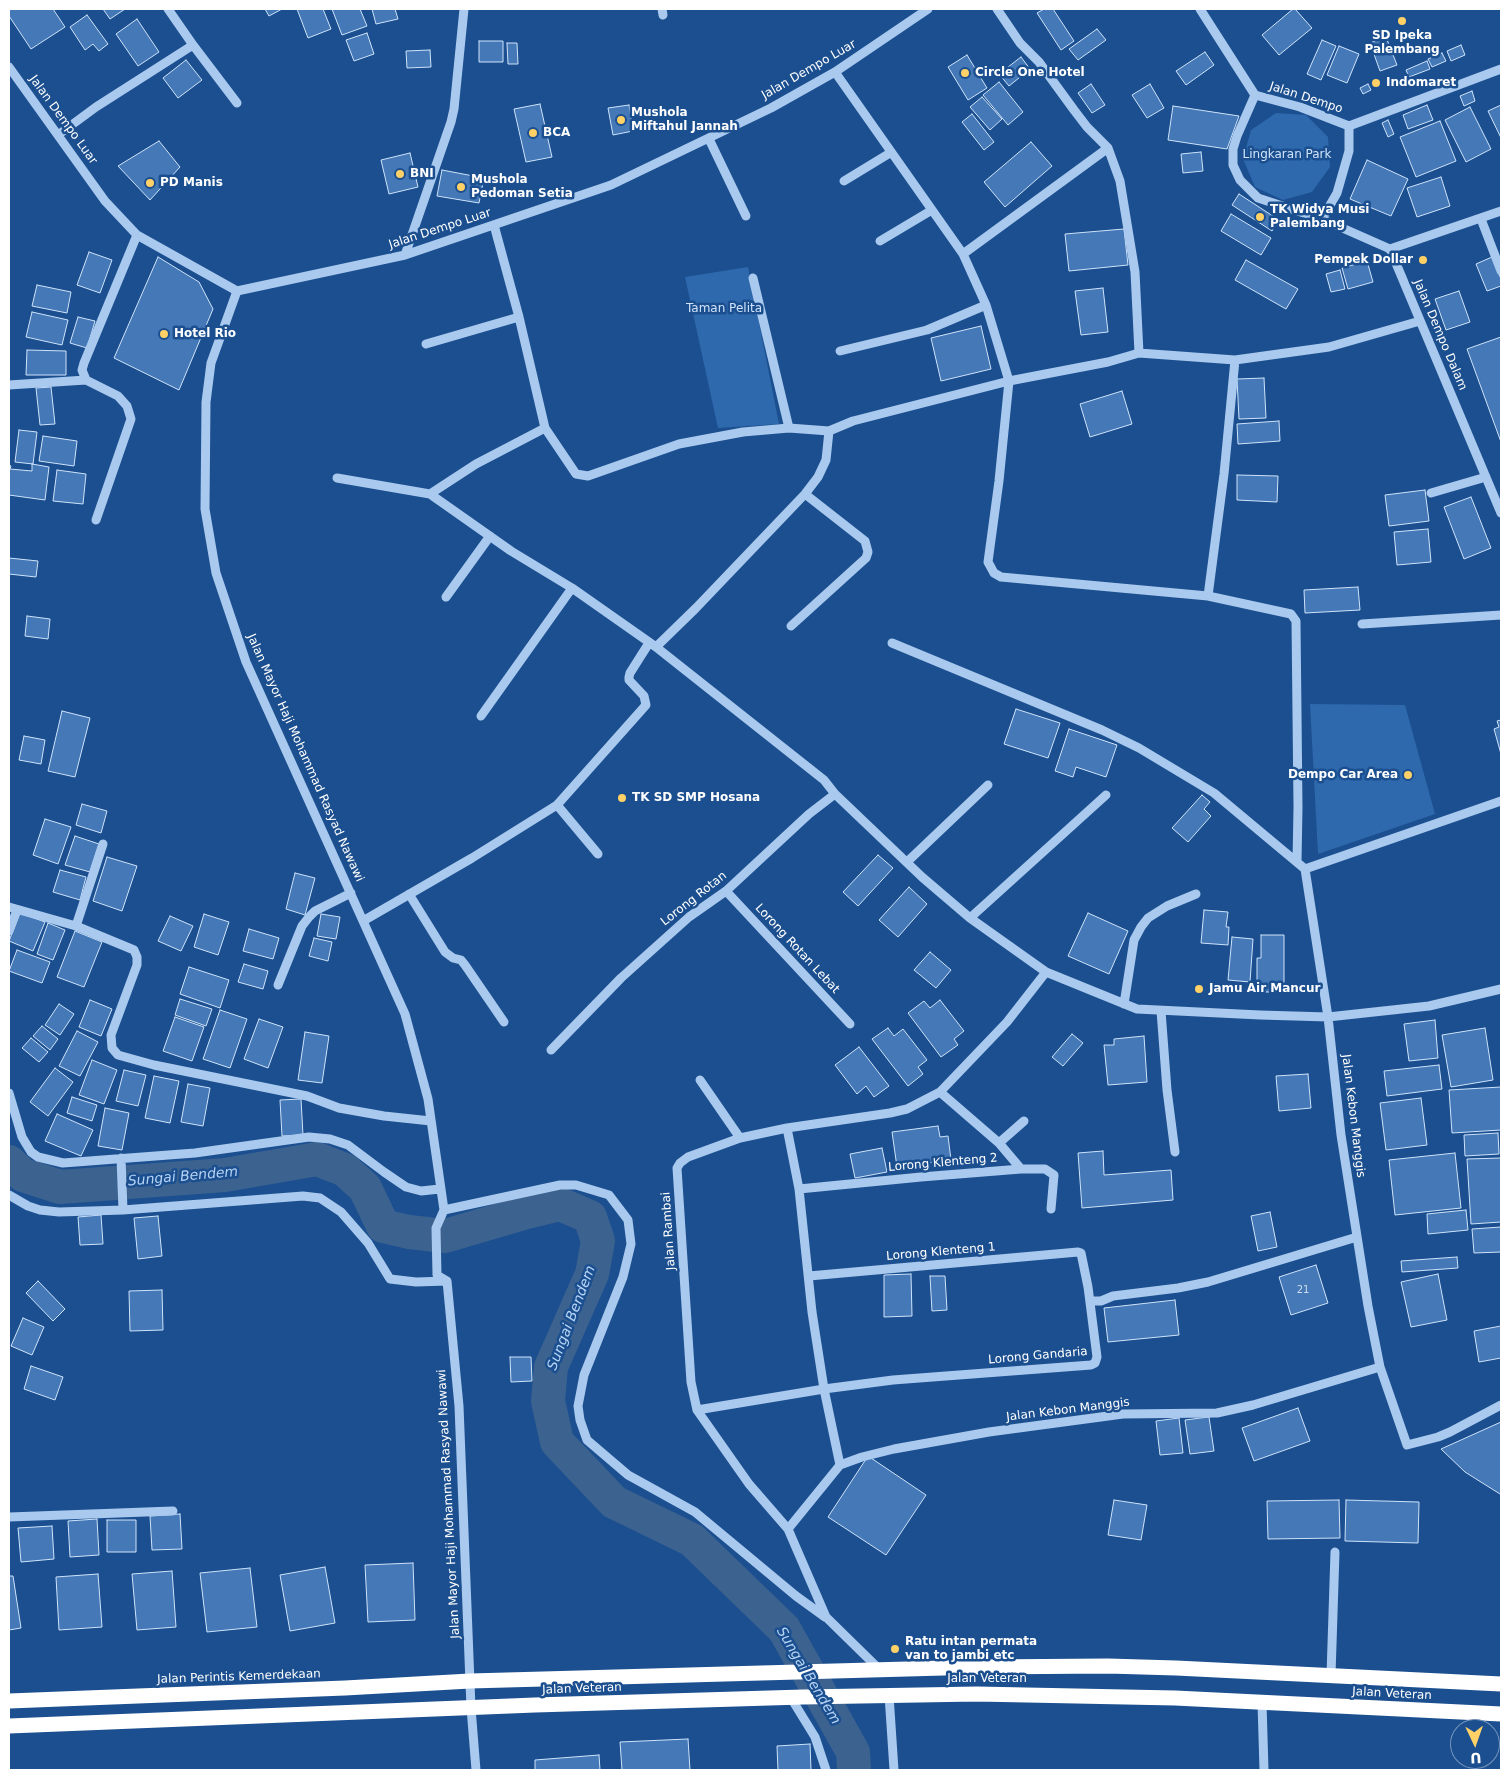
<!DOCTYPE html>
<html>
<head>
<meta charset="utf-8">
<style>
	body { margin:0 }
	#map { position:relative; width:1510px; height:1779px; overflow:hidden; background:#1b4f8f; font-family:"DejaVu Sans",sans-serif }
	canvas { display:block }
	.frame { position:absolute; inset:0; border:10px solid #fff; pointer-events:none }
	.north { position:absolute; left:1450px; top:1719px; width:50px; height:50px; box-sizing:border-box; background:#1b4f8f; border:1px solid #7695bc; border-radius:50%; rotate:177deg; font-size:14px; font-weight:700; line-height:20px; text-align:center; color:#fff }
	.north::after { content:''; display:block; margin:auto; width:18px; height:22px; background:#ffd166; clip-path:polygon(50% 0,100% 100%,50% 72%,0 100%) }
</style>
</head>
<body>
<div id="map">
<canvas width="1510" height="1779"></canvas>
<div class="frame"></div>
<div class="north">U</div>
</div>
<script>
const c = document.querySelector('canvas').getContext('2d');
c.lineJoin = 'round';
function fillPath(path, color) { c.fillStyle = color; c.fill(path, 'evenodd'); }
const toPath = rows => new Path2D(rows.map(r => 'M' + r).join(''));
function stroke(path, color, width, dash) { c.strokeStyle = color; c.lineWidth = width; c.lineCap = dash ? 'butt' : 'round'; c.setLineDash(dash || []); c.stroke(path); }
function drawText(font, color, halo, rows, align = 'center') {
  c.font = font + ' "DejaVu Sans",sans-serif'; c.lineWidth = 5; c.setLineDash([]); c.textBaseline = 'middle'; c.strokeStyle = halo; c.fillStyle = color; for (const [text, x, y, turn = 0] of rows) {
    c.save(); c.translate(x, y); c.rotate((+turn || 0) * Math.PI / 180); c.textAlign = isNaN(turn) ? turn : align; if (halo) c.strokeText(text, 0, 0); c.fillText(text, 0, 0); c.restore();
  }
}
fillPath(toPath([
	[1276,113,1306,115,1328,137,1330,167,1312,192,1283,200,1255,187,1243,159,1251,130],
	[748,267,779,424,718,428,685,277],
	[1310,704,1405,705,1435,814,1318,854]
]), '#2e69ad');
stroke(toPath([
	[9,1162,23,1175,60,1187,225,1175,317,1159,345,1170,365,1188,383,1226,409,1232,445,1236,527,1212,560,1204,590,1217,598,1241,592,1274,551,1367,548,1401,557,1442,614,1502,692,1540,784,1629,853,1752,854,1770]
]), '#3c6290', 34);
const building = toPath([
	[11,9,53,9,65,27,31,49,9,16,9,11,11,9],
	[103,9,125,9,110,19,103,9],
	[265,9,282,9,269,16,265,9],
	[297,9,323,9,331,29,308,38,297,9],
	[332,9,360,9,367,26,342,35,332,9],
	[372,9,395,9,398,19,376,24,372,9],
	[1044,9,1053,9,1074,41,1061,50,1037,13,1044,9],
	[1293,9,1295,9,1312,28,1279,55,1262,35,1293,9],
	[87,15,108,44,99,51,93,44,85,50,70,27,87,15],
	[137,19,159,52,138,66,116,34,137,19],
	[1097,29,1106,40,1078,60,1069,49,1097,29],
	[367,33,374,54,354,61,346,40,367,33],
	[1386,37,1397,65,1380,71,1370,43,1386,37],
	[1322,40,1336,46,1321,80,1307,74,1322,40],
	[479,41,503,41,503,62,479,62,479,41],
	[507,43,517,43,518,64,508,64,507,43],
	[1461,45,1465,55,1451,61,1447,51,1461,45],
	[1339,46,1359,54,1347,83,1327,75,1339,46],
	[430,50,431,67,407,68,406,51,430,50],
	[1205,52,1214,65,1186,85,1176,71,1205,52],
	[1442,53,1446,61,1432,67,1428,59,1442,53],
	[967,55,987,88,968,100,948,67,967,55],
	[1021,57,1030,69,1009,86,999,74,1021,57],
	[186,60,202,80,178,98,163,78,186,60],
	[1427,61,1430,69,1409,77,1406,70,1427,61],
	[999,82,1023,112,1008,125,983,95,999,82],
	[1091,84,1105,105,1092,113,1078,93,1091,84],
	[1150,84,1164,108,1147,118,1132,95,1150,84],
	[1368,84,1371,90,1363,94,1360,88,1368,84],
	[1472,91,1475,101,1464,106,1460,96,1472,91],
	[982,97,1002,119,990,130,970,107,982,97],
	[540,104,552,157,526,162,514,109,540,104],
	[629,105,633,131,613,135,608,108,629,105],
	[1427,105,1433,120,1408,129,1403,115,1427,105],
	[1501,105,1501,138,1488,111,1501,105],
	[1173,106,1239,116,1227,149,1168,140,1173,106],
	[1470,107,1491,149,1466,162,1445,120,1470,107],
	[972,114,994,142,984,150,962,122,972,114],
	[1388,120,1394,134,1388,137,1382,123,1388,120],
	[1440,121,1456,161,1416,177,1400,137,1440,121],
	[159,141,180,167,150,200,118,166,159,141],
	[1031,142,1052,166,1005,207,984,182,1031,142],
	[1201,152,1203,171,1183,173,1181,154,1201,152],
	[410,153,418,187,389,194,381,160,410,153],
	[1367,160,1408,179,1391,216,1350,199,1367,160],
	[442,170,484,178,479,203,437,196,442,170],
	[1441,177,1450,206,1417,217,1407,188,1441,177],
	[1239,194,1279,220,1272,231,1232,205,1239,194],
	[1231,214,1271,238,1261,255,1221,231,1231,214],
	[1124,229,1128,265,1069,271,1065,234,1124,229],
	[89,252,112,260,100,293,77,285,89,252],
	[158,257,199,282,213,309,179,390,114,358,158,257],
	[1492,257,1501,279,1501,286,1487,291,1476,264,1492,257],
	[1246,260,1298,289,1286,309,1235,280,1246,260],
	[1367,261,1373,282,1348,289,1342,268,1367,261],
	[1340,270,1345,289,1331,292,1326,274,1340,270],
	[37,285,71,292,67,313,32,306,37,285],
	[1103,288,1108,332,1081,335,1075,291,1103,288],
	[1459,291,1470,322,1446,330,1435,299,1459,291],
	[32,312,68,320,62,345,26,337,32,312],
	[78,317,95,321,87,348,70,343,78,317],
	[981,326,991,369,941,381,931,338,981,326],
	[1501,337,1501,442,1467,349,1501,337],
	[27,350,66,351,66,375,26,375,27,350],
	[1264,378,1266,418,1239,419,1237,379,1264,378],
	[51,387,55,424,40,425,36,388,51,387],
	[1122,391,1132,424,1090,437,1080,404,1122,391],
	[1279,421,1280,441,1238,444,1237,424,1279,421],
	[19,430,37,432,33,464,15,462,19,430],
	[43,436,77,441,74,466,39,461,43,436],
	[32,464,49,467,45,500,9,495,9,465,11,466,10,469,32,471,32,464],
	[57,470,86,474,83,504,53,501,57,470],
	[1237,475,1278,476,1277,502,1237,500,1237,475],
	[1425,490,1429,521,1389,526,1385,495,1425,490],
	[1471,497,1491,548,1464,559,1444,507,1471,497],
	[1428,529,1431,562,1397,565,1394,532,1428,529],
	[9,558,38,561,36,577,9,574,9,558],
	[1358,587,1360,610,1305,613,1304,590,1358,587],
	[27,616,50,619,48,639,25,636,27,616],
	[1016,709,1060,723,1048,758,1004,744,1016,709],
	[62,711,90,718,75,777,48,771,62,711],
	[1501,720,1501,754,1494,729,1499,727,1497,721,1501,720],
	[1069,729,1117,745,1106,777,1076,767,1073,777,1055,771,1069,729],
	[24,736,45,740,41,764,19,760,24,736],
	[1202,795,1210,802,1204,809,1211,816,1188,842,1172,828,1202,795],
	[82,804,107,811,101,833,76,825,82,804],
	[45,819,71,827,58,864,33,855,45,819],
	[75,836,99,844,90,872,65,865,75,836],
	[878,855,893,868,858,906,843,892,878,855],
	[107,857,137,866,122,911,93,901,107,857],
	[60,870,86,877,80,900,53,892,60,870],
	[295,873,315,878,305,915,286,909,295,873],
	[909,887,927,904,898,937,879,920,909,887],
	[1204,910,1228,912,1226,927,1229,927,1228,945,1201,943,1204,910],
	[20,913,45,922,33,951,9,941,20,913],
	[1088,913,1128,931,1109,974,1068,956,1088,913],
	[204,914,229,922,218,955,194,947,204,914],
	[321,914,340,917,336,939,317,936,321,914],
	[170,916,193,926,181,951,158,941,170,916],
	[48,923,65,930,53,960,37,954,48,923],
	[249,929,279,938,273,959,243,951,249,929],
	[75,931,102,942,84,987,57,977,75,931],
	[1261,935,1284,935,1284,988,1280,988,1280,992,1265,992,1265,988,1257,988,1257,958,1261,958,1261,935],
	[1232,937,1253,939,1250,982,1228,980,1232,937],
	[314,938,332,942,328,961,309,956,314,938],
	[17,950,50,962,42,983,9,971,17,950],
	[930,952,951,970,936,988,914,970,930,952],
	[244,964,268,971,263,989,238,982,244,964],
	[189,967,229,980,220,1008,180,994,189,967],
	[180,999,212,1009,206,1026,175,1015,180,999],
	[90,1000,112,1009,101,1036,79,1027,90,1000],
	[940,1000,964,1031,954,1039,958,1045,941,1057,908,1013,924,1001,930,1008,940,1000],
	[59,1004,74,1014,60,1035,45,1025,59,1004],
	[220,1010,247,1019,230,1068,203,1059,220,1010],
	[175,1017,204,1027,192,1061,163,1051,175,1017],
	[259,1019,283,1027,268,1068,244,1059,259,1019],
	[1435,1020,1438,1058,1409,1061,1404,1024,1435,1020],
	[42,1026,58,1039,50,1050,33,1036,42,1026],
	[888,1028,894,1036,903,1029,927,1060,918,1067,923,1074,908,1086,872,1039,888,1028],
	[1485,1028,1493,1080,1451,1087,1442,1035,1485,1028],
	[77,1031,98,1042,80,1076,59,1066,77,1031],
	[305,1032,329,1036,322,1083,298,1080,305,1032],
	[1072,1034,1083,1043,1063,1066,1052,1057,1072,1034],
	[1144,1036,1147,1082,1108,1085,1104,1045,1114,1045,1114,1039,1144,1036],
	[31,1038,48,1052,39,1062,22,1048,31,1038],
	[859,1047,889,1086,874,1097,866,1086,857,1094,835,1065,859,1047],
	[92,1060,117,1070,104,1104,79,1095,92,1060],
	[1439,1065,1442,1089,1387,1096,1384,1071,1439,1065],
	[55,1068,73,1082,48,1116,30,1102,55,1068],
	[124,1070,146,1075,138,1106,116,1101,124,1070],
	[1308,1074,1311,1108,1279,1111,1276,1076,1308,1074],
	[154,1076,179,1081,170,1123,145,1118,154,1076],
	[188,1084,210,1088,203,1126,181,1122,188,1084],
	[1501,1087,1501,1130,1452,1133,1449,1090,1501,1087],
	[72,1097,97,1105,92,1121,67,1113,72,1097],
	[1421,1098,1427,1145,1386,1150,1380,1103,1421,1098],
	[301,1099,303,1135,282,1136,280,1100,301,1099],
	[105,1108,129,1113,122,1150,98,1146,105,1108],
	[57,1114,93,1130,81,1156,45,1141,57,1114],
	[938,1126,940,1137,948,1136,951,1160,897,1167,892,1132,938,1126],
	[1498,1133,1499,1154,1465,1156,1464,1135,1498,1133],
	[882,1148,887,1172,855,1178,850,1154,882,1148],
	[1103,1151,1104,1175,1171,1170,1173,1200,1082,1208,1078,1153,1103,1151],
	[1455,1153,1461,1208,1395,1215,1389,1160,1455,1153],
	[1501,1158,1501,1222,1471,1224,1467,1159,1501,1158],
	[1466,1210,1468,1230,1428,1234,1427,1214,1466,1210],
	[1270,1212,1277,1247,1258,1251,1251,1216,1270,1212],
	[101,1215,103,1244,80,1245,78,1217,101,1215],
	[158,1216,162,1256,138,1259,134,1218,158,1216],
	[1501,1227,1501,1252,1474,1253,1472,1229,1501,1227],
	[1457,1257,1458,1268,1402,1272,1401,1261,1457,1257],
	[1316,1265,1328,1303,1291,1315,1279,1277,1316,1265],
	[911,1274,912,1316,884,1317,884,1275,911,1274],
	[1438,1274,1447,1320,1411,1327,1401,1282,1438,1274],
	[930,1276,945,1276,947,1310,932,1311,930,1276],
	[38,1281,65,1309,53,1321,26,1293,38,1281],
	[162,1290,163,1330,130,1331,129,1291,162,1290],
	[1175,1300,1179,1335,1108,1342,1104,1308,1175,1300],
	[23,1318,44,1327,32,1355,11,1346,23,1318],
	[1501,1326,1501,1358,1479,1362,1474,1331,1501,1326],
	[510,1357,531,1357,532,1381,511,1382,510,1357],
	[31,1366,63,1377,55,1400,24,1389,31,1366],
	[1298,1408,1310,1441,1254,1461,1242,1428,1298,1408],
	[1209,1417,1214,1451,1190,1454,1185,1420,1209,1417],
	[1179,1418,1183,1453,1160,1455,1156,1421,1179,1418],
	[1501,1422,1501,1494,1500,1494,1465,1472,1441,1449,1501,1422],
	[868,1456,926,1495,886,1555,828,1517,868,1456],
	[1114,1500,1147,1505,1141,1540,1108,1535,1114,1500],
	[1339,1500,1340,1538,1268,1539,1267,1501,1339,1500],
	[1346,1500,1419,1502,1418,1543,1345,1541,1346,1500],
	[180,1514,182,1549,152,1550,150,1516,180,1514],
	[97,1519,99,1555,70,1557,68,1521,97,1519],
	[107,1520,136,1520,136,1552,107,1552,107,1520],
	[52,1526,54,1559,21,1562,18,1528,52,1526],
	[413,1563,415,1620,368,1622,365,1565,413,1563],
	[325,1567,335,1623,290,1631,280,1575,325,1567],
	[250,1568,257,1627,207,1632,200,1573,250,1568],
	[172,1571,176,1627,137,1630,132,1574,172,1571],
	[98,1574,102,1627,59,1630,56,1577,98,1574],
	[9,1576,13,1576,21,1628,9,1630,9,1576],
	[688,1739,690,1770,622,1770,620,1742,688,1739],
	[810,1744,811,1770,778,1770,777,1746,810,1744],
	[599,1755,600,1770,535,1770,535,1760,599,1755]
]);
fillPath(building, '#4478b7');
stroke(building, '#cfe3fa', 1);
stroke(toPath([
	[168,9,193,45,237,103],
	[662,9,663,15],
	[997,9,1020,43,1039,62,1074,110,1087,127,1108,148,1120,181,1135,272,1139,353],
	[1200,9,1255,95,1300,107,1349,126,1501,69],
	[9,67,105,201,137,235,237,291,405,255,611,185,771,108,835,72,928,9],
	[835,72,963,254,986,305,1009,381,999,481,988,562,994,573,1001,577,1208,596],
	[1255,95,1237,136,1233,149,1233,165,1240,180,1258,198,1322,219,1390,249],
	[58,135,96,107,193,45],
	[709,139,746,216],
	[844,181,890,153],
	[1322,219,1337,193,1349,151,1349,126],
	[1481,219,1501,271],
	[494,225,519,317,545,428,576,474,588,476,679,444,743,432,789,428,829,431,853,421,1009,381,1108,362,1139,353,1235,360,1329,347,1420,321],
	[880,241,932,210],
	[1390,249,1501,513],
	[1390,249,1501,211],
	[963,254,1108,148],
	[405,255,451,122,454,109,464,9],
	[753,278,789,428],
	[237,291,211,363,206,402,205,509,216,573,246,662,405,1014,428,1099,444,1210,436,1228,437,1275,447,1281,459,1406,471,1708,476,1770],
	[426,344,519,317],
	[840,351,927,330,986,305],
	[1235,360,1224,474,1208,596,1291,614,1296,621,1298,807,1297,862],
	[9,385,86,380],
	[337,478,430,494,476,464,545,428],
	[1431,493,1486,477],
	[430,494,511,551,572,588,656,647,824,780,835,794,922,877,970,918,1046,972,1137,1009,1260,1015,1328,1017,1429,1006,1501,989],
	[96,520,131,419,127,406,118,396,86,380,82,370,84,363,137,235],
	[446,597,490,536],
	[1362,624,1501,615],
	[791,626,866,558,868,552,865,541,805,494],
	[892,643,1102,730,1139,748,1214,793,1305,869,1501,801],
	[656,647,696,608,805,494,818,477,826,460,829,431],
	[481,716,572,588],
	[557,805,598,854],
	[907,862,988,785],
	[1305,869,1328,1017,1341,1135,1368,1306,1380,1367,1407,1445,1438,1437,1450,1432,1501,1405],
	[726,891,850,1024],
	[409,894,445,952,453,958,461,960,465,965,504,1022],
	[9,907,76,926,134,950,137,957,137,965,111,1035,112,1048,118,1055,154,1065,307,1096,339,1108,384,1116,431,1121],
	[970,918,1106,795],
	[363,921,472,858,557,805,646,705,644,696,629,680,629,677,630,673,649,643],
	[76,926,103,844],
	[9,931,17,910],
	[278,985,302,926,309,917,315,911,351,893],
	[1124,1004,1134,940,1141,927,1148,918,1167,906,1196,894],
	[1161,1011,1167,1090,1175,1152],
	[551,1050,621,978,689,917,726,891,809,814,835,794],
	[700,1080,740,1138],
	[940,1092,999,1143,1021,1169],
	[9,1093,22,1137,31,1152,38,1157,63,1163,195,1153,309,1137,330,1139,348,1145,384,1172,406,1187,421,1191,440,1189],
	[787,1128,799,1189,812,1312,824,1389,840,1465],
	[999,1143,1024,1121],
	[121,1158,123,1210],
	[799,1189,921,1177,1021,1169,1045,1169,1054,1175,1051,1209],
	[9,1195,28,1206,40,1210,59,1212,123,1210,303,1196,320,1198,341,1212,368,1243,390,1279,416,1282,447,1281],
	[444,1210,560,1185,576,1185,609,1195,628,1220,631,1244,623,1277,584,1375,578,1406,580,1420,587,1440,628,1475,695,1512,796,1596,825,1617],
	[1090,1301,1101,1301,1113,1296,1178,1288,1208,1282,1357,1237],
	[697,1410,824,1389,893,1380,1091,1365,1095,1363,1097,1357,1088,1287,1081,1253,1078,1252,809,1276],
	[9,1517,173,1511],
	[788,1529,840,1465,862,1457,894,1449,989,1432,1123,1414,1217,1413,1253,1405,1380,1367],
	[879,1669,826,1617,788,1529,749,1484,697,1410,691,1382,677,1168,680,1163,688,1157,740,1138,787,1128,890,1113,907,1109,940,1092,1007,1022,1046,972],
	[1331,1675,1335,1552],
	[889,1695,894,1770],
	[791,1698,815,1737,826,1770],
	[1262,1703,1264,1770]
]), '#a9c9ee', 9);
stroke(toPath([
	[9,1701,345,1688,470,1681,980,1667,1108,1666,1176,1668,1501,1684],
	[9,1726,535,1705,803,1697,977,1694,1175,1698,1501,1714]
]), '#fff', 15);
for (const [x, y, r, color] of [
	[1402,21,5,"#ffd166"],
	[965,73,5,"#ffd166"],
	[1376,83,5,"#ffd166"],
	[621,120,5,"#ffd166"],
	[533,133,5,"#ffd166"],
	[400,174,5,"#ffd166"],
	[150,183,5,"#ffd166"],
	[461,187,5,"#ffd166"],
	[1260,217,5,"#ffd166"],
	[1423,260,5,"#ffd166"],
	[164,334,5,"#ffd166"],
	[1408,775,5,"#ffd166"],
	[622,798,5,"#ffd166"],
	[1199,989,5,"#ffd166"],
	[895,1649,5,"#ffd166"]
]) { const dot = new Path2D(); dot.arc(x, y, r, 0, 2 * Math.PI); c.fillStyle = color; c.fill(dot); stroke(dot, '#1b4f8f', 2); }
drawText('10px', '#d0dded', null, [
	["21",1303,1290]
]);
drawText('bold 12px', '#fff', '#1b4f8f', [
	["SD Ipeka",1402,36,"center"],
	["Palembang",1402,50,"center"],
	["Circle One Hotel",975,73],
	["Indomaret",1386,83],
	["Mushola",631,113],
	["Miftahul Jannah",631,127],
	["BCA",543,133],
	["BNI",410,174],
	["Mushola",471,180],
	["Pedoman Setia",471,194],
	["PD Manis",160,183],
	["TK Widya Musi",1270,210],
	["Palembang",1270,224],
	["Pempek Dollar",1413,260,"right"],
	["Hotel Rio",174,334],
	["Dempo Car Area",1398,775,"right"],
	["TK SD SMP Hosana",632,798],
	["Jamu Air Mancur",1209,989],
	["Ratu intan permata",905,1642],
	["van to jambi etc",905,1656]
], 'left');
drawText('12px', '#fff', '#1b4f8f', [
	["Jalan Dempo Luar",809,70,-30],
	["Jalan Dempo",1306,98,18],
	["Jalan Dempo Luar",63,120,54],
	["Jalan Dempo Luar",440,229,-18],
	["Jalan Dempo Dalam",1440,335,67],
	["Jalan Mayor Haji Mohammad Rasyad Nawawi",305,758,66],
	["Lorong Rotan",694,899,-38],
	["Lorong Rotan Lebat",797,949,47],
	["Jalan Kebon Manggis",1353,1116,83],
	["Lorong Klenteng 2",943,1163,-5],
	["Jalan Rambai",669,1231,-94],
	["Lorong Klenteng 1",941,1252,-5],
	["Lorong Gandaria",1038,1356,-5],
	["Jalan Kebon Manggis",1068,1410,-7],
	["Jalan Mayor Haji Mohammad Rasyad Nawawi",449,1504,-93],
	["Jalan Perintis Kemerdekaan",239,1677,-2],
	["Jalan Veteran",987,1679],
	["Jalan Veteran",582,1689,-2],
	["Jalan Veteran",1392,1694,3]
]);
drawText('12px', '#cfe3fa', '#1b4f8f', [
	["Lingkaran Park",1287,155],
	["Taman Pelita",724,309]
]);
drawText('italic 14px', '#b5d3f5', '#1b4f8f', [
	["Sungai Bendem",183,1177,-5],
	["Sungai Bendem",572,1318,-69],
	["Sungai Bendem",808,1676,59]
]);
</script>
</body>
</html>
